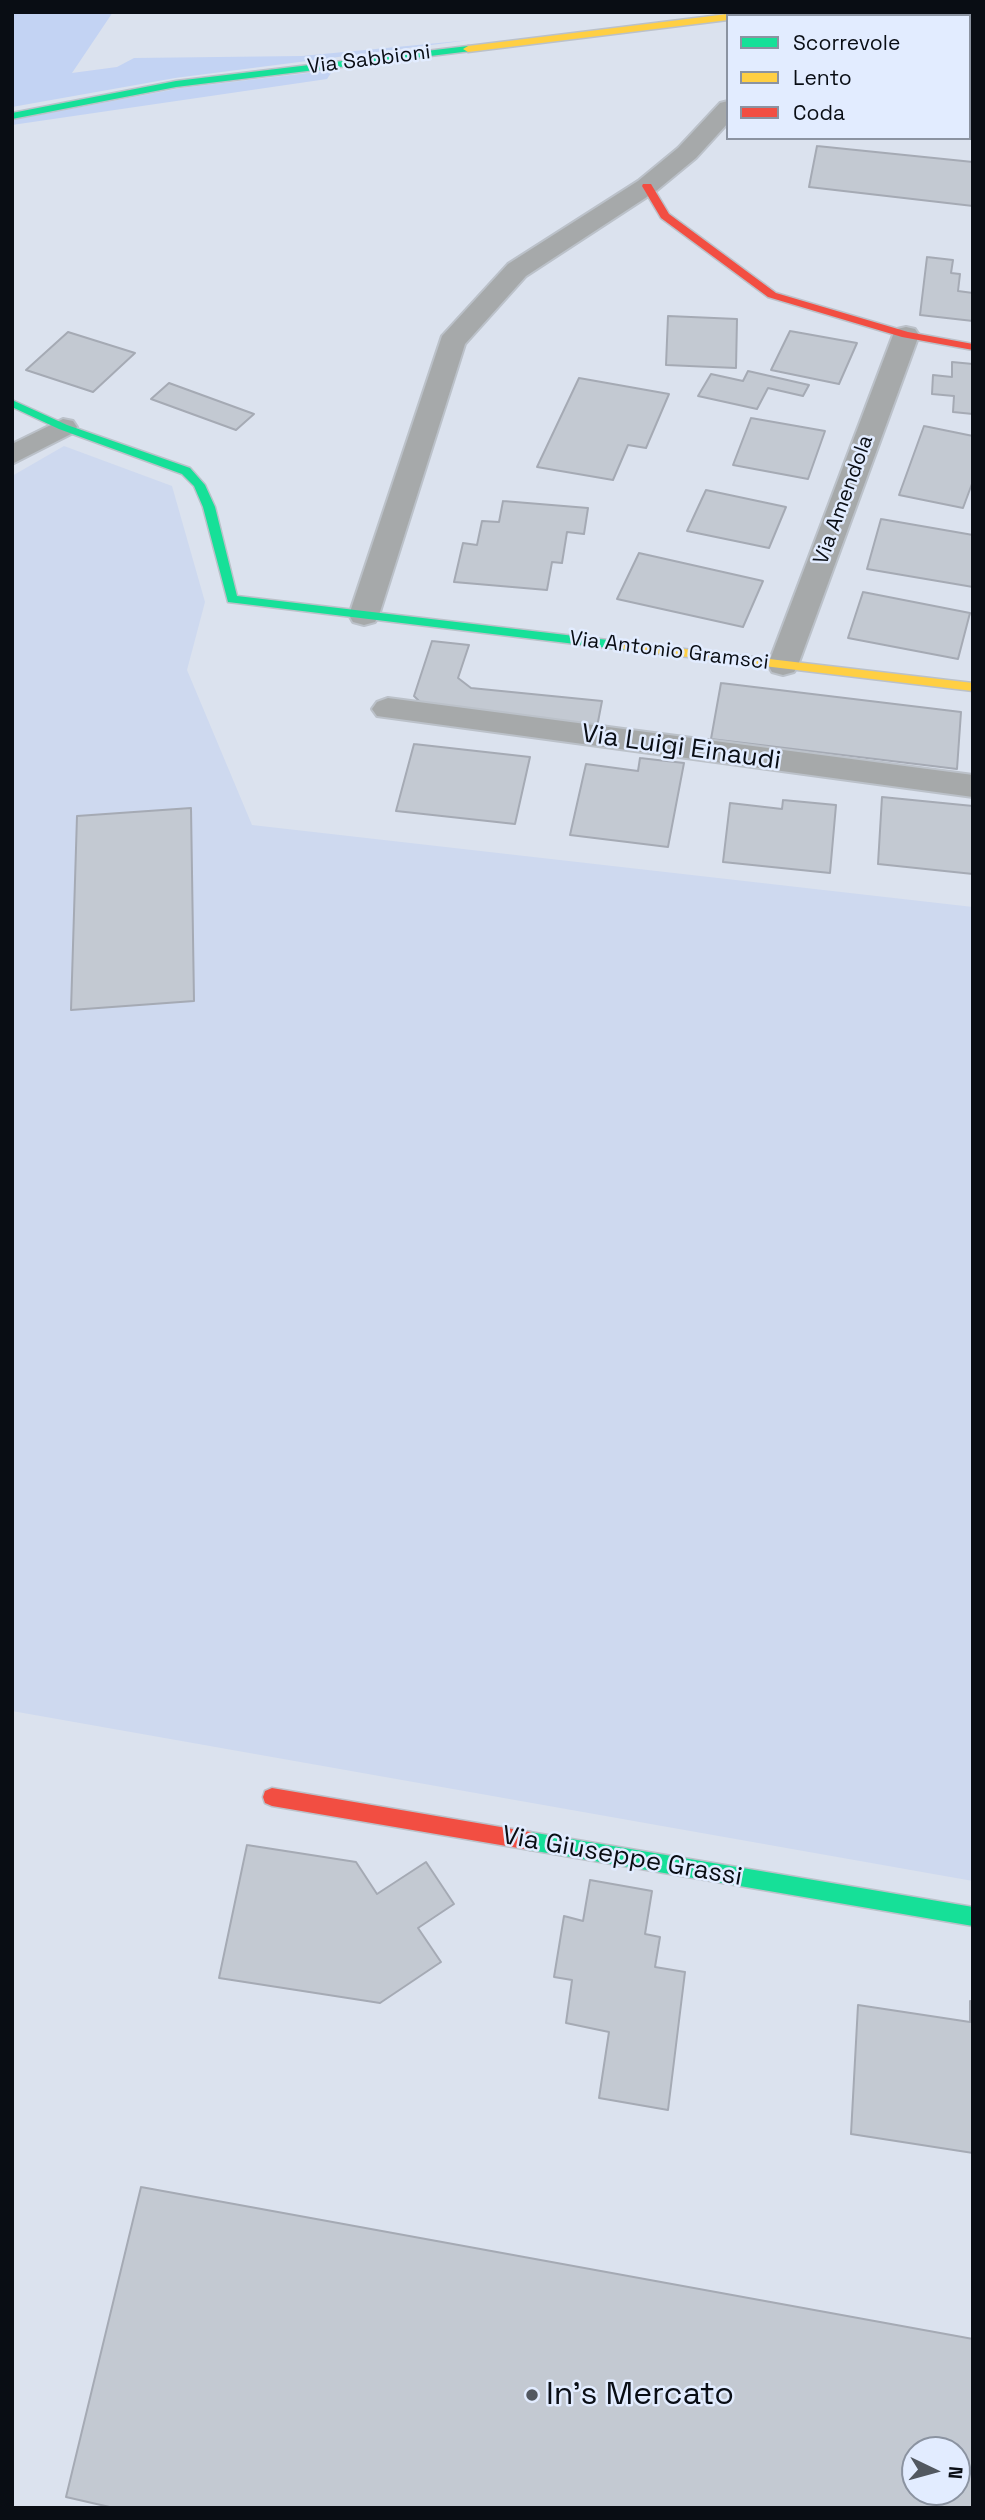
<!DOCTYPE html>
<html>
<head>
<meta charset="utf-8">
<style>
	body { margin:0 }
	#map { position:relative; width:985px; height:2520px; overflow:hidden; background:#dbe2ee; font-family:"Space Grotesk",sans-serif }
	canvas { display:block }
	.frame { position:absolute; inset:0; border:14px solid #090d14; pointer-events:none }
	.legend { position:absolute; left:726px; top:14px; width:245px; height:126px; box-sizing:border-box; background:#e2ecff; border:2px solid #8b93a1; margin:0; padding:9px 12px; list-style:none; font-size:21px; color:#090d14 }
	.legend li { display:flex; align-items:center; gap:14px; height:35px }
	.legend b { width:35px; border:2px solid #8b93a1 }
	.north { position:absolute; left:901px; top:2436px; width:70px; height:70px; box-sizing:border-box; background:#e2ecff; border:2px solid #8b93a1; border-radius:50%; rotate:95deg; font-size:19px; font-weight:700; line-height:28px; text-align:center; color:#090d14 }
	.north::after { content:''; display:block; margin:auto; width:24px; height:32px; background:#525860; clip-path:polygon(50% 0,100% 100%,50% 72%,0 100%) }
</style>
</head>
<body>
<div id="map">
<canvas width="985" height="2520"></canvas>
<div class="frame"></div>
<ul class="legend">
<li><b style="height:9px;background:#16e098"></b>Scorrevole</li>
<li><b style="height:9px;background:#ffcf43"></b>Lento</li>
<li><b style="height:9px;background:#f24e42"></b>Coda</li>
</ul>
<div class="north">N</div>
</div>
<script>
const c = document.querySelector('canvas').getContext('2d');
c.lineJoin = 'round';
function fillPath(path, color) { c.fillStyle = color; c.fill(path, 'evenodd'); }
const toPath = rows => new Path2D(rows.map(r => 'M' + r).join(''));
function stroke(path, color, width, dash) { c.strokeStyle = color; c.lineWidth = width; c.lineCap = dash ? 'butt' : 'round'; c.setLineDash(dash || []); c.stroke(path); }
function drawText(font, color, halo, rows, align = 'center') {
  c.font = font + ' "Space Grotesk",sans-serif'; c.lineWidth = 5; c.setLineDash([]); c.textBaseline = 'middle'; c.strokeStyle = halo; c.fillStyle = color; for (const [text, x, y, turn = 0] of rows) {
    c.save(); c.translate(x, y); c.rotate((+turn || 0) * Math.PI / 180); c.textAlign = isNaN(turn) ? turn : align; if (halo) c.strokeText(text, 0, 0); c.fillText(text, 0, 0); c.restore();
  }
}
fillPath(toPath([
	[64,446,172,486,205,602,187,670,252,825,973,907,973,1881,12,1711,12,476]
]), '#ced9ef');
fillPath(toPath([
	[12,12,113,12,72,73,117,67,134,58,302,56,470,40,175,78,12,107],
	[807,12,973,12,973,14,795,16],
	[333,70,327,79,12,125,12,120,181,88]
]), '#c3d3f3');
const building = toPath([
	[817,146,973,162,973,206,809,187,817,146],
	[927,257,953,260,951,273,960,274,958,291,973,293,973,321,920,315,927,257],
	[668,316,737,319,736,368,666,365,668,316],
	[790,331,857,343,839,384,771,370,790,331],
	[68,332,135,353,93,392,26,370,68,332],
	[952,362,973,364,973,414,953,412,954,396,932,394,933,375,952,377,952,362],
	[748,371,809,385,803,396,768,388,757,409,698,396,711,374,743,381,748,371],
	[579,378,669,394,646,448,628,445,613,480,537,467,579,378],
	[169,383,254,414,236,430,151,399,169,383],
	[751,418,825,431,808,479,733,465,751,418],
	[924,426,973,436,973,481,963,508,899,495,924,426],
	[706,490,786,507,769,548,687,531,706,490],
	[503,501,588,508,584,534,567,532,562,563,552,562,547,590,454,582,463,543,477,545,482,521,499,522,503,501],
	[881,519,973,535,973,587,867,569,881,519],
	[639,553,763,581,743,627,617,599,639,553],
	[863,592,970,613,958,659,848,638,863,592],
	[432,641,469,645,458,678,471,688,602,701,597,727,427,709,414,696,432,641],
	[721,683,961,712,957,769,711,739,721,683],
	[414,744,530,757,515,824,396,811,414,744],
	[640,758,684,763,668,847,570,835,586,764,638,771,640,758],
	[882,797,973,806,973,874,878,864,882,797],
	[783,800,836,805,830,873,723,862,730,803,782,809,783,800],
	[191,808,194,1001,71,1010,77,816,191,808],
	[247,1845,356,1862,377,1894,426,1862,454,1904,418,1928,441,1962,380,2003,219,1978,247,1845],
	[590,1880,652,1891,645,1934,660,1937,655,1967,685,1972,668,2110,599,2098,609,2032,566,2023,572,1980,554,1977,564,1916,583,1921,590,1880],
	[970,2001,973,2002,973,2153,851,2134,858,2005,970,2022,970,2001],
	[141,2187,973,2339,973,2508,114,2508,66,2497,141,2187],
	[915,2450,957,2450,957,2492,915,2492,915,2450]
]);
fillPath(building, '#c3c9d2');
stroke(building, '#a5aab4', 2);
const street = toPath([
	[725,12,766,12,764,16,728,16,728,21,723,16,725,12],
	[728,101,728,123,696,158,656,191,526,276,465,344,379,615,375,622,364,625,353,622,349,615,442,336,508,264,638,181,678,148,720,103,728,101],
	[906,327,915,329,919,335,798,665,794,672,783,675,772,672,768,665,893,335,897,329,906,327],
	[63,419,73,421,77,427,73,433,12,464,12,444,63,419],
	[388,698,973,775,973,797,377,716,372,709,377,702,388,698]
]);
const fast = toPath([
	[468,46,471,47,471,51,176,87,12,119,12,113,176,81,468,46],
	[12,400,67,425,190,468,205,485,215,507,237,596,625,642,631,646,625,650,228,602,203,507,194,486,182,474,59,429,12,407,12,400],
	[530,1832,973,1907,973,1926,530,1850,523,1847,521,1841,523,1835,530,1832]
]);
const slow = toPath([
	[728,14,732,16,728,16,728,20,468,52,463,49,468,46,728,14],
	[625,642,973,683,973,691,621,649,619,646,625,642]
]);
const jam = toPath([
	[643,184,651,184,669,214,776,293,908,332,973,344,973,350,902,337,768,297,661,218,642,186,643,184],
	[272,1788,530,1832,537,1835,539,1841,537,1847,530,1850,272,1806,265,1803,263,1797,265,1791,272,1788]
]);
stroke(street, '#bbc1c9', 4);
stroke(fast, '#bbc1c9', 3);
stroke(slow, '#bbc1c9', 3);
stroke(jam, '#bbc1c9', 3);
fillPath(street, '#a6a9aa');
fillPath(fast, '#16e098');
fillPath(slow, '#ffcf43');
fillPath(jam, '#f24e42');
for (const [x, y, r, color] of [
	[532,2395,7,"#525860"]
]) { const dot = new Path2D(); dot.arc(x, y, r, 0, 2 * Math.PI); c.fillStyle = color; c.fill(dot); stroke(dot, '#e2ecff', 2.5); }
drawText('21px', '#090d14', '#e2ecff', [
	["Via Sabbioni",369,60,-7],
	["Via Amendola",844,500,-70],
	["Via Antonio Gramsci",669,651,7]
]);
drawText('26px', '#090d14', '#e2ecff', [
	["Via Luigi Einaudi",681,748,8],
	["Via Giuseppe Grassi",622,1857,10]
]);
drawText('32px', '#090d14', '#e2ecff', [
	["In's Mercato",546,2395]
], 'left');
</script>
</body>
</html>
